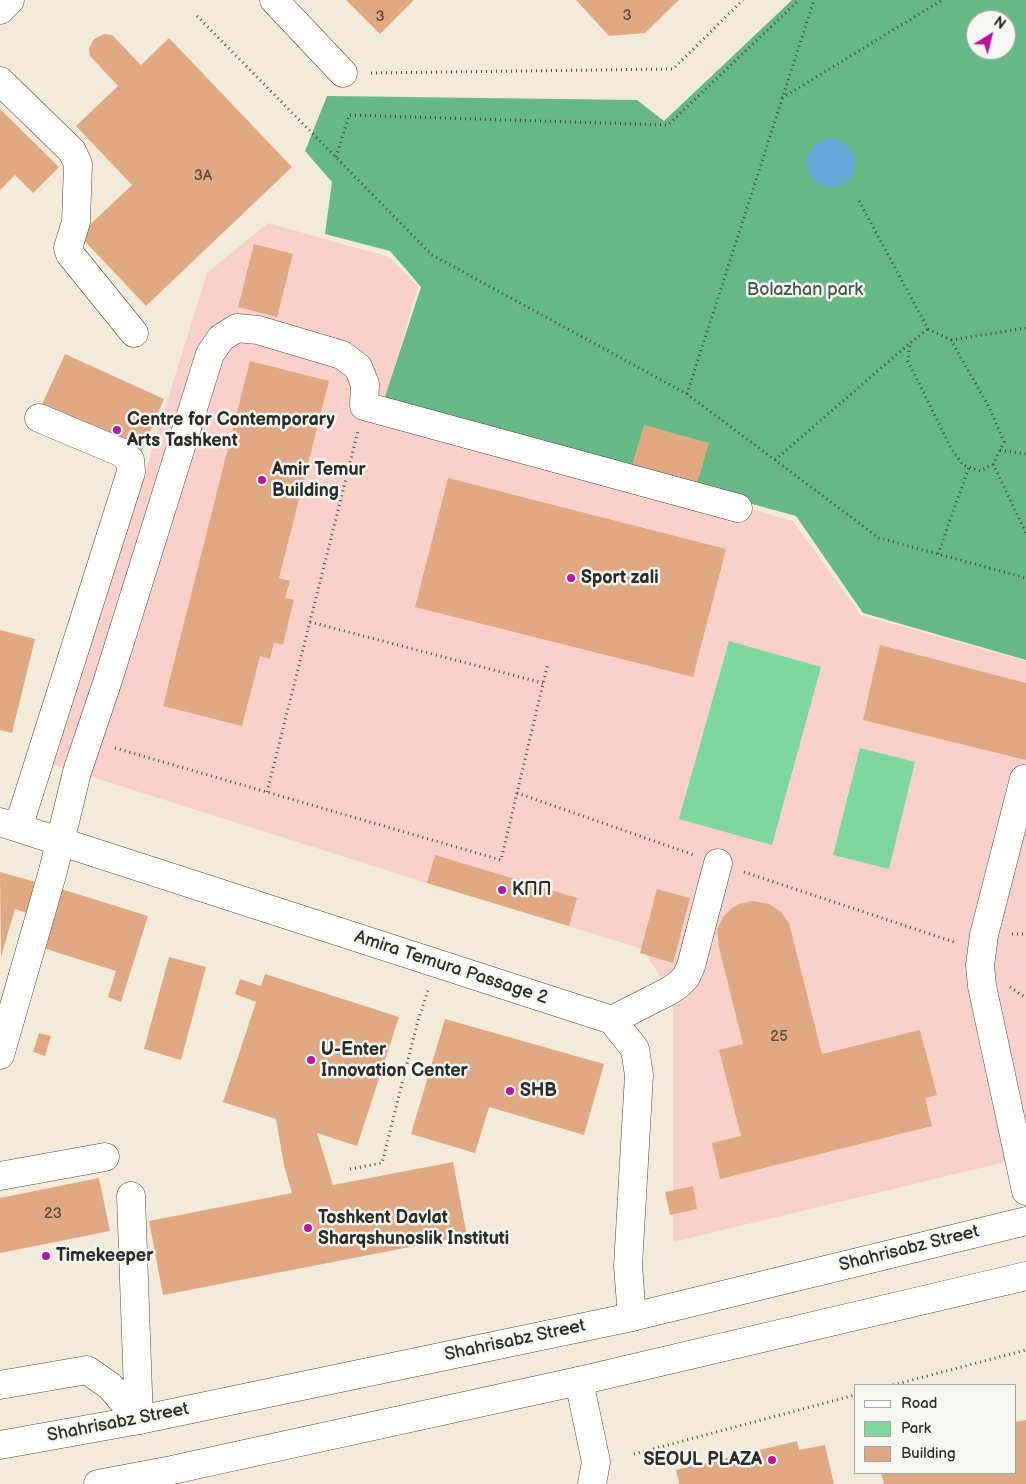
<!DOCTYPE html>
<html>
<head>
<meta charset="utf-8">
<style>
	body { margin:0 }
	#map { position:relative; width:1026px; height:1484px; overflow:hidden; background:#f2ebd9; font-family:"Balsamiq Sans",sans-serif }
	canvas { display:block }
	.legend { position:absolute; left:854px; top:1384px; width:162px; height:90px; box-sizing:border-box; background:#f6f6f2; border:1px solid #a5a5a2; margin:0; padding:6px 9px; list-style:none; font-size:15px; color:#2b2b2b }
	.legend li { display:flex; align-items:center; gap:10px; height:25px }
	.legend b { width:25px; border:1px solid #a5a5a2 }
	.north { position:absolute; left:966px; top:10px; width:50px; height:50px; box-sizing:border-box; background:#f6f6f2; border:1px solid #a5a5a2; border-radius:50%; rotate:36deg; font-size:14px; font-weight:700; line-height:20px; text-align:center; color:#2b2b2b }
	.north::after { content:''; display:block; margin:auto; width:18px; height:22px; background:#b5179e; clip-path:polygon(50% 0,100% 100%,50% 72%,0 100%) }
</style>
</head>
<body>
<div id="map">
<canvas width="1026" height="1484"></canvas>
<ul class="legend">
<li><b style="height:6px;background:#fff"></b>Road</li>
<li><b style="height:14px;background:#7dd79e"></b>Park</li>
<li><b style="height:14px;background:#e0a983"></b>Building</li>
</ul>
<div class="north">N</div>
</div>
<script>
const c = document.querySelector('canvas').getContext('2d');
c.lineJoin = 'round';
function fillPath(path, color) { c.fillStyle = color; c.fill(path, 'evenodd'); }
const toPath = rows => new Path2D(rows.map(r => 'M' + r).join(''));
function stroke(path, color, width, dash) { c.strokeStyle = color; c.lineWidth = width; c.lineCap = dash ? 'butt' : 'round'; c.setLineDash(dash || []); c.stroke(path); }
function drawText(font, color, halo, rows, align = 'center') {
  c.font = font + ' "Balsamiq Sans",sans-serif'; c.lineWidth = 5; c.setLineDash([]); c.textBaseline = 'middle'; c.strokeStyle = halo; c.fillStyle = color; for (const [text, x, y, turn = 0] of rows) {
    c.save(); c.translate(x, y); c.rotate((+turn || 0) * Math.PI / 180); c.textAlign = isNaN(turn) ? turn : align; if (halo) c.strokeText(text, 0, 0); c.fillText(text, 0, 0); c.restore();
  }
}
fillPath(toPath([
	[268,223,389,257,418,286,384,404,793,521,861,615,1026,661,1026,1157,673,1242,673,1008,669,991,643,949,427,883,54,765,207,273]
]), '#f7d1c9');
fillPath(toPath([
	[729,641,821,667,772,845,679,819],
	[860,748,915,762,889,869,833,855]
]), '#7dd79e');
fillPath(toPath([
	[792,0,1026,0,1026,660,863,613,796,516,383,403,421,287,390,251,325,234,332,182,305,151,327,96,637,100,664,121],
	[976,20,1006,20,1006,50,976,50]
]), '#66b885');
fillPath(toPath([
	'807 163a24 24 0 1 1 48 0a24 24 0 1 1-48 0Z'
]), '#66a8da');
fillPath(toPath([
	[346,0,414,0,380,34],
	[576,0,679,0,645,33,609,36],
	[104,34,112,35,141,65,169,38,292,167,146,306,79,235,132,185,76,126,118,86,90,56,89,48,94,39],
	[0,109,59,167,33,193,15,175,0,190],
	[254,244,293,254,277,317,238,307],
	[65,354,164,399,139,457,39,411],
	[250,361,329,381,279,578,290,581,285,598,294,600,289,619,283,645,274,642,270,659,260,656,242,726,163,706],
	[644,425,709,443,697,484,632,465],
	[448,478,726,549,693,677,415,607],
	[0,630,35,639,12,733,0,730],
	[880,645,1026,683,1026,760,863,720],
	[435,855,577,898,569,926,427,883],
	[0,872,39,883,30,914,15,909,1,957],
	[58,888,148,916,121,1002,108,997,116,971,40,947],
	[657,889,690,898,673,963,640,953],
	[754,901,769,904,781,912,789,923,822,1054,920,1030,937,1095,925,1098,932,1126,720,1179,712,1143,741,1136,719,1050,743,1044,719,947,717,930,723,917,732,908,739,904],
	[169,957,206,967,181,1060,144,1049],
	[265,974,399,1017,357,1146,317,1133,333,1185,453,1162,467,1236,163,1295,149,1221,292,1193,284,1165,276,1119,223,1102,256,1002,235,994,240,979,261,986],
	[445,1019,604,1064,584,1135,489,1107,475,1153,411,1134],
	[39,1033,51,1036,45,1056,33,1052],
	[99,1178,110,1231,0,1253,0,1198],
	[693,1186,697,1209,670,1215,665,1192],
	[1026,1420,1026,1484,884,1484,881,1473,1015,1473,1015,1422],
	[797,1441,799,1450,825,1445,834,1484,679,1484,676,1470]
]), '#e0a983');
const minor = toPath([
	[274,0,343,73],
	[0,81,72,151,78,164,76,222,68,248,70,254,134,333],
	[1024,779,984,935,980,965,982,986,1026,1191],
	[0,822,612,1020,635,1049,639,1075,628,1266,632,1317],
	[18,828,131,472,130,460,120,452,39,418],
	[612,1020,669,991,678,985,686,977,691,966,718,863],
	[0,1055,53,871,77,772,108,680,210,354,221,338,237,328,258,330,342,355,358,367,365,384,364,406,738,508],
	[0,1176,105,1157],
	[131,1196,139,1420],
	[579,1381,596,1462,592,1484],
	[0,1385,87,1370,110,1386,139,1420]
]);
const major = toPath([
	[0,10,10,0],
	[0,1445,139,1420,632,1317,1026,1221],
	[98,1484,172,1470,579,1381,1026,1276]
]);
stroke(minor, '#494845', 29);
stroke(major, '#494845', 29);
stroke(toPath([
	[197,16,432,255,687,394,879,538,1026,578],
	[371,73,673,69,743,0],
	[782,98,942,0],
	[336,157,349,115,668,125,799,0],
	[859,201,928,329],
	[928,329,951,340,990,409,1004,442,993,464,980,471,963,465,951,448,908,361,910,343,928,329],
	[951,340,1026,328],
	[687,394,814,0],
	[1000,450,1026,454],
	[775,460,910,343],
	[993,464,1026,533],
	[938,554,969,467],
	[310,622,543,683],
	[115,748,501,860,548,663],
	[267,792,358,431],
	[517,793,694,855],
	[744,872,957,943],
	[1012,934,1026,934],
	[1010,987,1026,998],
	[350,1169,382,1163,417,1024,428,990],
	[893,1385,1026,1350],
	[634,1454,855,1395]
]), '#494845', 3, [1, 4]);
stroke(minor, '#fff', 28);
stroke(major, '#fff', 28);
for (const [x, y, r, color] of [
	[117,430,5,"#b5179e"],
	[262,480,5,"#b5179e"],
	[571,578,5,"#b5179e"],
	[502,890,5,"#b5179e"],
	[311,1060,5,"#b5179e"],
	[510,1091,5,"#b5179e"],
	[308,1228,5,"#b5179e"],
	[46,1256,5,"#b5179e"],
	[772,1460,5,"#b5179e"]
]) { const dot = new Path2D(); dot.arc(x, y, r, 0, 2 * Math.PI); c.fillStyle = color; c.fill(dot); stroke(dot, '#f6f6f2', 2); }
drawText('15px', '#584a41', null, [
	["3",627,16],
	["3",380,17],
	["3A",203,176],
	["25",779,1037],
	["23",53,1214]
]);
drawText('18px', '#405648', '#f6f6f2', [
	["Bolazhan park",805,290]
]);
drawText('bold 18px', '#2b2b2b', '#f6f6f2', [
	["Centre for Contemporary",127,420],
	["Arts Tashkent",127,441],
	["Amir Temur",272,470],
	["Building",272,491],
	["Sport zali",581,578],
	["КПП",512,890],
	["U-Enter",321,1050],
	["Innovation Center",321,1071],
	["SHB",520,1091],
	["Toshkent Davlat",318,1218],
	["Sharqshunoslik Instituti",318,1239],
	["Timekeeper",56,1256],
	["SEOUL PLAZA",762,1460,"right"]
], 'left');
drawText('18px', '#2b2b2b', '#f6f6f2', [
	["Amira Temura Passage 2",451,968,18],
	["Shahrisabz Street",909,1249,-14],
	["Shahrisabz Street",515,1341,-12],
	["Shahrisabz Street",118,1423,-11]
]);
</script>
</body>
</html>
